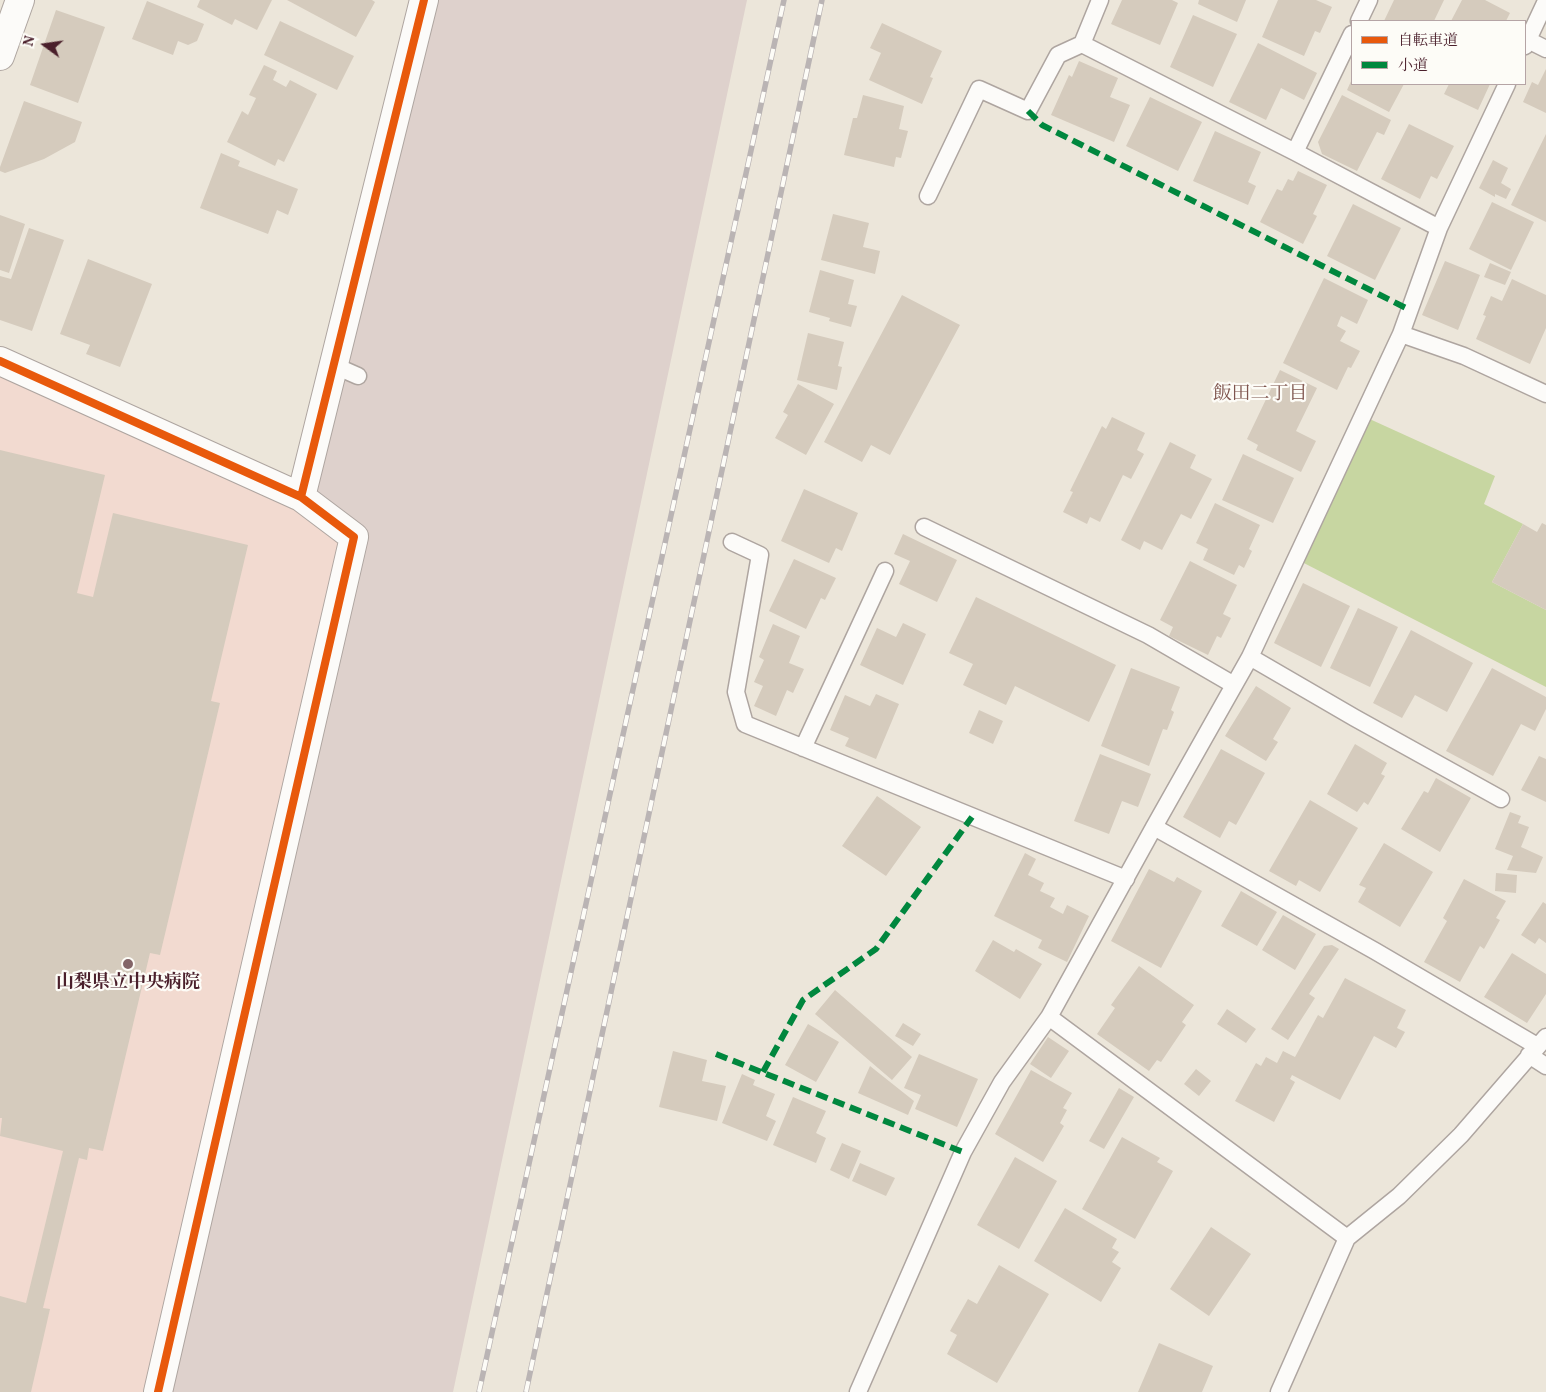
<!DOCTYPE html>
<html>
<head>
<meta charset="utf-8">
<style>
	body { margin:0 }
	#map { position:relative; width:1546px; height:1392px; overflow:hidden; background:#ece6da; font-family:Vollkorn,"Noto Serif JP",serif }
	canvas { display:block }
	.legend { position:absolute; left:1351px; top:20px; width:175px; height:65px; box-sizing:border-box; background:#fdfcf7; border:1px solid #b5a4a5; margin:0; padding:6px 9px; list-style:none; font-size:15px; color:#4a1f2b }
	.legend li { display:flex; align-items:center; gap:10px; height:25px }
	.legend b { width:25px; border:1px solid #b5a4a5 }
	.north { position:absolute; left:20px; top:20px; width:50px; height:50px; -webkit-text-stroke:4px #fdfcf7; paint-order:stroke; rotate:284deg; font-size:14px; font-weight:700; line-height:20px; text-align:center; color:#4a1f2b }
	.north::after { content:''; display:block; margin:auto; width:18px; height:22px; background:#4a1f2b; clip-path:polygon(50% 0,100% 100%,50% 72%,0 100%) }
</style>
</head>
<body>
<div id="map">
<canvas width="1546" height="1392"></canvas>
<ul class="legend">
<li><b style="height:6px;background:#e8590c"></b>自転車道</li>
<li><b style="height:6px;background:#00873e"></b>小道</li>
</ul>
<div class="north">N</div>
</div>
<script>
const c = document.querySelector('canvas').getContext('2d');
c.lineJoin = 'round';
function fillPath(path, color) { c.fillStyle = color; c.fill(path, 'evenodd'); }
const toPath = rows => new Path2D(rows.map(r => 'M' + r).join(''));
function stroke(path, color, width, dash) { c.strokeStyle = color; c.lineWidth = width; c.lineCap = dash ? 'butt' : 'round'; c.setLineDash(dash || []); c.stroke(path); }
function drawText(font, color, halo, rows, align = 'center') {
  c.font = font + ' Vollkorn,"Noto Serif JP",serif'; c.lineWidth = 4.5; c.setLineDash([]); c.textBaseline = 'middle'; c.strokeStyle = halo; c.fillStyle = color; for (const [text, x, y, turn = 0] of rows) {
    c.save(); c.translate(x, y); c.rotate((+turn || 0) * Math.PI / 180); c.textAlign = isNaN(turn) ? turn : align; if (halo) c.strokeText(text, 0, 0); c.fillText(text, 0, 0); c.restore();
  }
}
fillPath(toPath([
	[0,361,354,537,158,1392,0,1392]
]), '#f2dad0');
fillPath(toPath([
	[424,0,747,0,453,1392,160,1392,353,537,301,497]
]), '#ded1cc');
fillPath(toPath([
	[1363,416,1495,476,1484,504,1523,524,1492,582,1546,610,1546,687,1296,559]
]), '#c7d6a1');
fillPath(toPath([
	[200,0,272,0,257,30,235,19,232,25,197,7],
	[287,0,372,0,375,2,356,37],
	[1122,0,1172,0,1178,3,1160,45,1111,24],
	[1199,0,1246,0,1237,22,1198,4],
	[1278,0,1316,0,1332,7,1320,33,1315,31,1304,56,1262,37],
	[1394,0,1444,0,1434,21,1384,21],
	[1462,0,1485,0,1510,13,1506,21,1451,21],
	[147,1,204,24,197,41,188,45,178,41,173,55,132,39],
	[56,10,105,27,78,103,30,85],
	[1193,15,1237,34,1213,87,1170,67],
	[280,21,354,56,337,90,264,55],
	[882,23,942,51,930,77,933,78,922,104,869,80,881,53,870,48],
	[1258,43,1317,73,1304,100,1281,88,1266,120,1229,102],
	[1079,61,1118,78,1110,97,1130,105,1114,142,1051,115,1069,75,1072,77],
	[264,65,277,71,273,80,286,87,290,80,317,94,284,162,278,159,275,166,227,142,242,111,248,115,256,98,249,95],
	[1546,69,1546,113,1523,102,1532,82,1538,85],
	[1352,79,1352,84,1404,84,1389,112,1347,90],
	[1449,84,1490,84,1478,110,1444,94],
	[863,95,904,106,899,129,908,131,901,158,896,157,894,167,844,155,853,118,857,118],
	[1342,95,1391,120,1384,135,1377,132,1357,171,1322,154,1318,142],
	[1150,97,1202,122,1178,171,1126,146],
	[24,101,82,122,75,142,44,159,5,173,0,171,0,167],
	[1409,124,1454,146,1437,179,1431,176,1420,199,1381,179],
	[1215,131,1261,152,1248,182,1256,186,1248,205,1193,181],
	[1546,134,1546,222,1511,205],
	[221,153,240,161,238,166,298,189,288,215,277,210,268,234,200,208],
	[1493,160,1508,168,1501,183,1511,189,1506,199,1495,194,1495,197,1479,188],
	[1298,171,1327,185,1313,214,1317,216,1303,244,1260,222,1277,189,1282,191,1288,179,1293,181],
	[1492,202,1534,222,1511,270,1469,249],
	[1353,204,1401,228,1375,280,1327,256],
	[833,214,869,223,863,247,880,251,875,274,821,260],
	[0,215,25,224,9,273,0,270],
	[29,228,64,240,32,331,0,320,0,276,11,279],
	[88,259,152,284,120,367,86,354,90,345,60,334],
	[1445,261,1480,275,1458,330,1422,315],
	[1490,263,1511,272,1505,285,1484,277],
	[820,270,854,280,848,304,857,306,851,327,829,321,830,318,809,312],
	[1324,278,1368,300,1357,324,1341,316,1337,326,1346,331,1340,341,1360,351,1351,368,1348,367,1337,390,1283,363],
	[1512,279,1546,295,1546,328,1530,364,1476,339,1486,316,1483,315,1491,296,1502,301],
	[902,295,960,325,890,455,871,445,862,462,824,442],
	[808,333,844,342,838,366,842,367,837,390,797,380],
	[1280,370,1317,388,1296,431,1316,441,1301,472,1256,450,1258,445,1247,439],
	[798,384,834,404,806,455,775,438,788,415,783,412],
	[1112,417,1145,433,1137,450,1144,454,1131,479,1123,475,1100,522,1090,517,1087,524,1063,512,1073,492,1070,491,1102,426,1106,429],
	[1170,442,1196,455,1190,468,1212,479,1191,519,1181,514,1162,550,1144,541,1140,550,1121,540],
	[0,450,105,475,77,593,93,597,113,513,248,545,211,701,220,703,160,955,150,953,103,1151,89,1148,87,1160,79,1158,43,1308,50,1309,31,1392,0,1392,0,1296,26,1303,63,1151,0,1136,2,1118,0,1118],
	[1243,454,1294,478,1273,523,1222,500],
	[804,489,858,513,842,551,836,548,829,563,781,541],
	[1215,503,1260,525,1249,549,1252,551,1244,568,1239,565,1234,575,1203,560,1208,549,1196,543],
	[1542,523,1546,525,1546,610,1492,582,1523,524,1537,532],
	[903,534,957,560,937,602,899,584,910,561,894,554],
	[794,559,836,578,825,600,821,598,806,629,769,611],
	[1190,561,1237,585,1223,614,1231,618,1221,638,1217,636,1208,655,1169,636,1173,627,1160,620],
	[1303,583,1350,606,1321,667,1274,643],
	[976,597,1116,665,1089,722,1015,686,1006,705,963,685,973,664,949,653],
	[1358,608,1398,627,1370,687,1330,668],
	[903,623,926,634,903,685,860,665,877,628,896,637],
	[773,624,800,636,789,663,804,669,793,693,787,690,776,716,754,706,763,686,754,682,764,660,759,657],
	[1411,630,1473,663,1447,712,1415,695,1402,718,1373,703],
	[1131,668,1180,687,1171,710,1174,712,1167,730,1163,729,1149,766,1101,746],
	[1492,668,1546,697,1546,709,1535,731,1521,724,1493,776,1446,751],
	[1256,686,1291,708,1273,739,1278,742,1266,761,1225,736],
	[876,694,899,704,876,759,845,746,849,738,830,730,845,695,870,706],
	[979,710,1003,721,993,744,969,733],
	[1355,744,1387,763,1381,774,1385,776,1368,805,1364,802,1357,812,1327,794],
	[1221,749,1265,773,1236,825,1229,821,1220,838,1183,817],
	[1100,754,1151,774,1138,807,1122,801,1109,834,1074,821],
	[1539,756,1546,759,1546,802,1521,790],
	[1436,778,1471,798,1440,852,1401,829,1424,791,1428,793],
	[877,796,921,827,886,876,842,846],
	[1310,800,1358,828,1320,892,1299,880,1296,886,1269,871],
	[1510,812,1521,816,1518,823,1529,827,1521,847,1543,857,1536,873,1507,870,1513,856,1495,849],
	[1384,843,1433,872,1400,927,1358,902,1366,888,1359,885],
	[1025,853,1036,859,1028,875,1044,883,1040,891,1055,898,1050,907,1063,914,1067,905,1089,916,1067,962,1038,948,1042,940,994,916],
	[1149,869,1174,882,1177,877,1202,891,1161,968,1111,941],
	[1496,873,1517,875,1516,893,1495,891],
	[1464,879,1506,901,1496,918,1500,920,1484,949,1480,946,1460,982,1424,962,1447,921,1443,918],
	[1241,891,1277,912,1257,946,1221,926],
	[1543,902,1546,904,1546,943,1539,938,1535,944,1521,935],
	[1283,915,1316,934,1295,970,1262,950],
	[993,940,1014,952,1016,949,1042,964,1020,999,975,971],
	[1332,945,1339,949,1309,994,1315,998,1288,1040,1271,1029,1324,946],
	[1512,953,1546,974,1546,994,1527,1023,1484,997],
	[1139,966,1194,1005,1182,1022,1186,1025,1161,1062,1157,1060,1149,1071,1097,1034,1115,1008,1111,1005],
	[1345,978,1406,1010,1397,1028,1405,1032,1396,1048,1374,1036,1340,1100,1292,1075,1290,1079,1295,1082,1274,1122,1235,1101,1256,1063,1261,1066,1266,1057,1277,1063,1283,1051,1295,1057,1318,1015,1323,1018],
	[835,990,912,1057,892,1080,815,1014],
	[1227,1009,1256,1029,1246,1043,1217,1024],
	[903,1023,921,1034,913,1046,895,1036],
	[808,1024,839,1042,816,1082,785,1065],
	[1048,1037,1069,1051,1051,1078,1030,1064],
	[673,1051,707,1060,702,1081,726,1086,717,1121,659,1107],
	[919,1054,978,1079,957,1127,915,1109,921,1095,904,1088],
	[870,1066,914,1101,908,1115,858,1093],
	[1196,1069,1211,1081,1199,1096,1184,1084],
	[1031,1070,1072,1093,1063,1108,1067,1110,1060,1123,1064,1126,1043,1162,995,1134],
	[742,1074,755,1080,753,1085,775,1094,766,1116,776,1121,767,1141,722,1123],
	[1119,1088,1134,1097,1104,1149,1089,1141],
	[793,1097,826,1111,816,1133,826,1138,816,1163,773,1145],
	[1122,1137,1160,1158,1157,1162,1173,1171,1135,1239,1082,1209],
	[842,1143,861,1151,849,1179,830,1170],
	[1015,1157,1057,1181,1019,1249,977,1225],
	[860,1163,895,1178,886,1196,852,1181],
	[1065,1208,1117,1239,1112,1248,1119,1252,1112,1262,1121,1268,1101,1302,1034,1261],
	[1211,1227,1251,1254,1209,1316,1170,1289],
	[999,1265,1049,1294,997,1383,947,1354,957,1335,950,1331,968,1299,977,1304],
	[1159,1343,1213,1366,1202,1392,1138,1392]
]), '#d5cbbd');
const lane = toPath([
	[1100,0,1082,44,1295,152,1439,228],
	[1359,21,1369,0],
	[1528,40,1546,49],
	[1525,46,1546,1],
	[1295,152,1352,34],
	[928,196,979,89,1028,111,1058,55,1082,44],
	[1401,334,1464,356,1546,394],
	[333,365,358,376],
	[924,527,1148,635,1234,685],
	[732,542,760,555,736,692,745,724,1126,879],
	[1250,657,1355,718,1501,799],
	[803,748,885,571],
	[1154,827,1375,951,1537,1046],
	[1529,1055,1546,1066],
	[1347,1238,1399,1196,1461,1135,1546,1037],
	[858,1392,963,1152,1002,1082,1049,1017],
	[1279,1392,1347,1238,1049,1017,1154,827,1250,657,1401,334,1439,228,1507,84]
]);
const street = toPath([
	[0,361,301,497,354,537,158,1392],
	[301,497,424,0]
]);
const secondary = toPath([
	[0,56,20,0]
]);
stroke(lane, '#aea5a0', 19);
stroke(street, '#aea5a0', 30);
stroke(secondary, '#aea5a0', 30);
stroke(lane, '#fcfbf9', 16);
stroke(street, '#fcfbf9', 28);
stroke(secondary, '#fcfbf9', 28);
const rail = toPath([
	[479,1392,784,0],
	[526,1392,822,0]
]);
stroke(rail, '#bab4b4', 5.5);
stroke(rail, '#fdfcf7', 4, [11]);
stroke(toPath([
	[1028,111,1042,125,1410,310],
	[716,1054,963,1152],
	[763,1072,803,1000,876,949,972,817]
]), '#00873e', 6, [12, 6]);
stroke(toPath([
	[0,361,301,497,354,537,158,1392],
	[301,497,424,0]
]), '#e8590c', 8);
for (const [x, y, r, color] of [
	[128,964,6,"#836568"]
]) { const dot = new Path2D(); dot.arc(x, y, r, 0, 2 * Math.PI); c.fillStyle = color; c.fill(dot); stroke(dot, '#fdfcf7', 2); }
drawText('bold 18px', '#4a1f2b', '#fdfcf7', [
	["山梨県立中央病院",128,984]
]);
drawText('19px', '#7e544d', '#fdfcf7', [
	["飯田二丁目",1260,396]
]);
</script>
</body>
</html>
